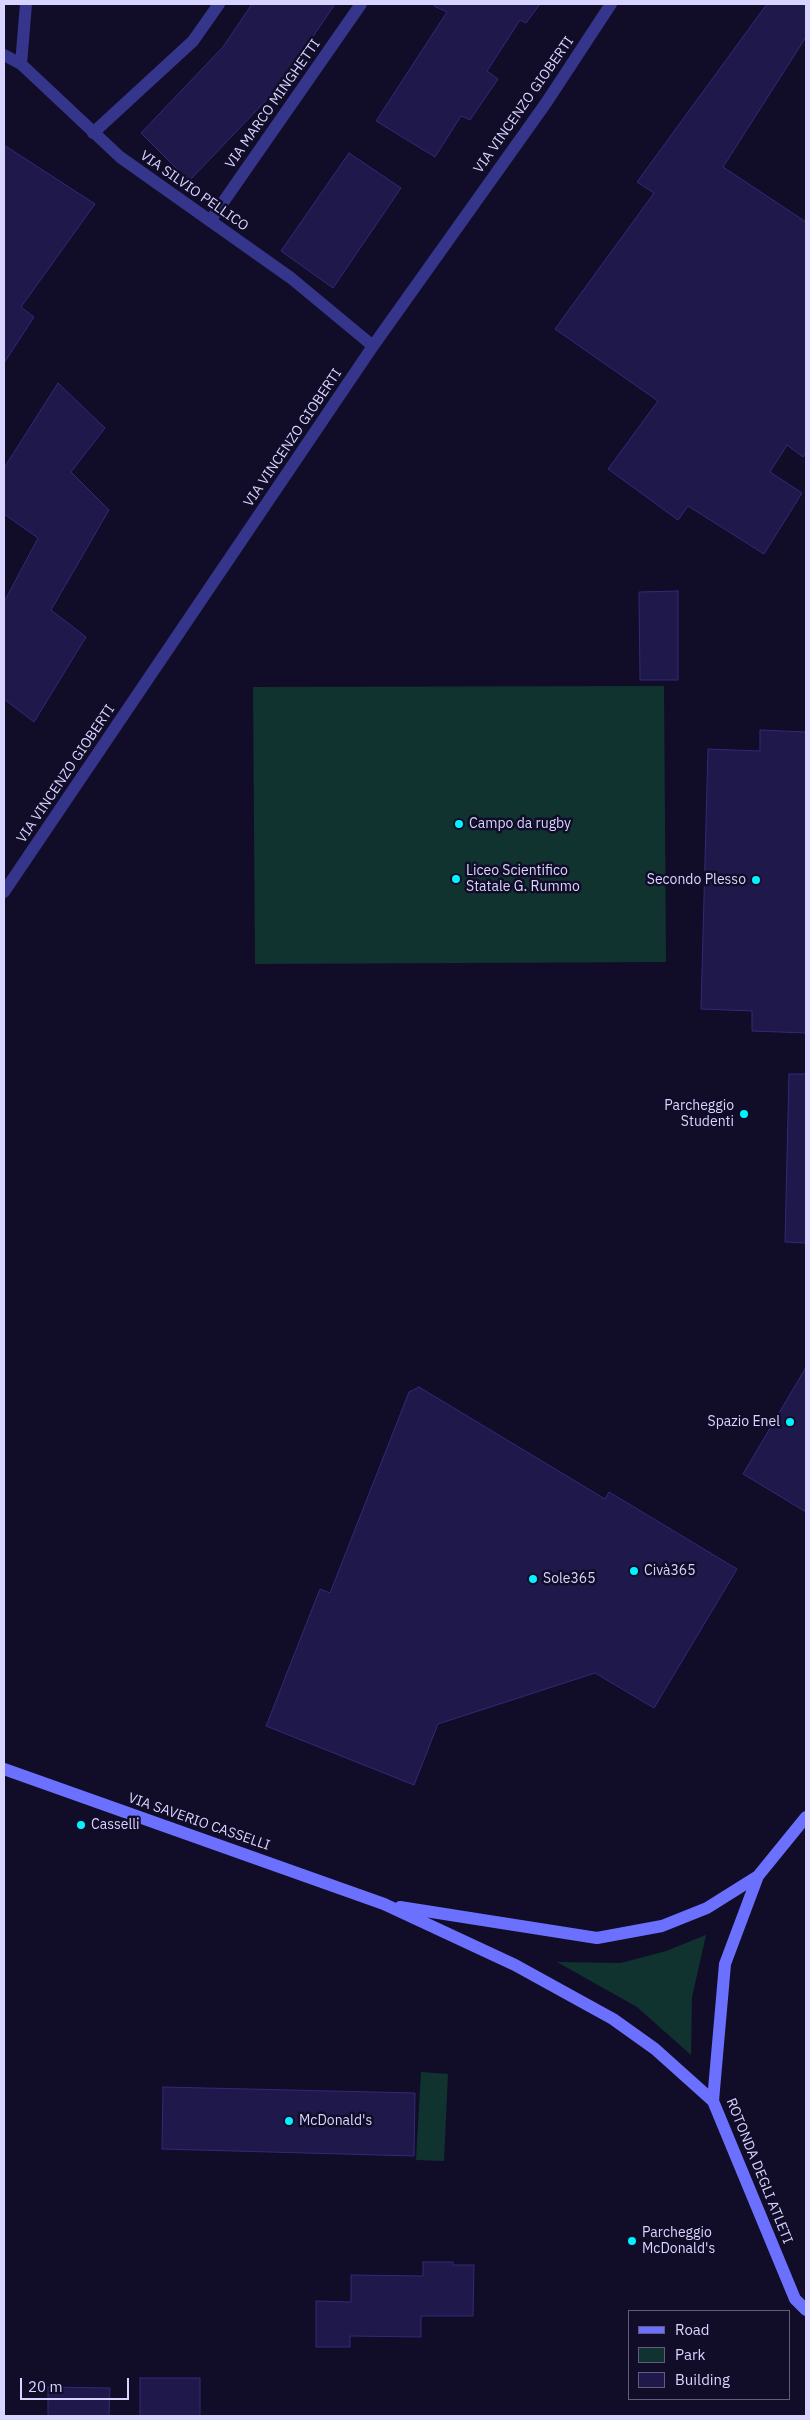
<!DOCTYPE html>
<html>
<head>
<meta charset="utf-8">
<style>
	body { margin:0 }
	#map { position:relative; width:810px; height:2420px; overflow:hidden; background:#110d28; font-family:"IBM Plex Sans",sans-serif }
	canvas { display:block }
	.frame { position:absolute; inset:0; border:5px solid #d7d5ff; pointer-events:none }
	.legend { position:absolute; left:628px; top:2310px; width:162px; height:90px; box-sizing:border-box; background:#110d28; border:1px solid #605d7e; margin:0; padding:6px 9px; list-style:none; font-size:15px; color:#d7d5ff }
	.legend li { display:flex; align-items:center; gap:10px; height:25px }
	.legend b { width:25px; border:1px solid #605d7e }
	.scale { position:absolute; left:20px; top:2378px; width:109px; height:22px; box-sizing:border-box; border:2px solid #d7d5ff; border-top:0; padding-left:6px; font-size:15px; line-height:18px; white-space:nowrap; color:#d7d5ff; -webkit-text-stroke:4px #110d28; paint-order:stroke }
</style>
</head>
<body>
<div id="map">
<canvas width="810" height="2420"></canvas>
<div class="frame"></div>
<ul class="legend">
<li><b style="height:6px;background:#6c70ff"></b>Road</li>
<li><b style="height:14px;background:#103330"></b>Park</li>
<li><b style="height:14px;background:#1f184b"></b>Building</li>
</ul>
<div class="scale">20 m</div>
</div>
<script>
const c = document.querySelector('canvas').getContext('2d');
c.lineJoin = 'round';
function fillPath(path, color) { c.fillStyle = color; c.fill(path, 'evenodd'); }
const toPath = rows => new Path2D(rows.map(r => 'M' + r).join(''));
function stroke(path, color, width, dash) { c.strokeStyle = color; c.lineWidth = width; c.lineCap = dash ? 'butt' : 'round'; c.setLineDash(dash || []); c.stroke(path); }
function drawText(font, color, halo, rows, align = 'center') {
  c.font = font + ' "IBM Plex Sans",sans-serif'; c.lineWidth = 5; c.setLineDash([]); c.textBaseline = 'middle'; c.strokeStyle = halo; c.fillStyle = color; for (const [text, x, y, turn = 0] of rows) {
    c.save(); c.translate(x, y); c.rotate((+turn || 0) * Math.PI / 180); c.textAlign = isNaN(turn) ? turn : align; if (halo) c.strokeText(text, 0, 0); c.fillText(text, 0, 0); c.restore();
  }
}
fillPath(toPath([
	[664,686,666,962,255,964,253,687],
	[706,1935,692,1997,691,2055,637,2007,557,1962,621,1963,666,1951],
	[421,2072,448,2074,444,2161,416,2160]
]), '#103330');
const building = toPath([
	[252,4,335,4,278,88,189,181,141,133,223,47,252,4],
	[435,4,540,4,526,23,520,20,487,71,498,79,470,120,461,116,435,157,376,121,447,12,434,6,435,4],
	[767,4,806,4,806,37,723,167,806,222,806,452,803,457,787,445,770,472,802,493,764,554,688,506,678,520,608,469,658,401,555,329,654,193,637,182,767,4],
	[4,145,95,204,21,307,34,317,4,363,4,145],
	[349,153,401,188,333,288,281,251,349,153],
	[58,383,105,428,71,472,109,510,51,610,86,637,34,722,4,699,4,602,38,538,4,514,4,468,58,383],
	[678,591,678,680,640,680,639,592,678,591],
	[760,730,806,732,806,1033,752,1031,752,1011,701,1009,708,749,760,751,760,730],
	[789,1074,806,1074,806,1243,785,1242,789,1074],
	[805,1369,806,1370,806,1512,743,1474,805,1369],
	[419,1387,605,1499,609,1492,737,1569,654,1708,595,1673,438,1724,414,1785,266,1726,320,1589,330,1593,409,1392,419,1387],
	[163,2087,415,2093,414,2156,162,2149,163,2087],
	[423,2262,453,2262,453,2265,474,2265,473,2316,421,2316,421,2337,350,2336,350,2347,316,2347,316,2301,351,2302,351,2275,423,2276,423,2262],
	[140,2378,200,2378,200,2416,140,2416,140,2378],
	[48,2387,110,2388,109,2416,48,2416,48,2387]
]);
fillPath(building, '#1f184b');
stroke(building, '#342879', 1);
stroke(toPath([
	[4,55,21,64,120,157,291,278,373,346],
	[21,64,26,4],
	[93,133,193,41,219,4],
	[210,221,361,4],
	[4,892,373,346,546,103,611,4]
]), '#35368b', 12);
stroke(toPath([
	[4,1769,384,1904,515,1965,613,2019,655,2049,713,2101],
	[806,1817,758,1876,725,1964,713,2101,795,2299,806,2310],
	[400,1907,597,1938,662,1926,707,1908,758,1876]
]), '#6c70ff', 12);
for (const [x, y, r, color] of [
	[459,824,5,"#01f3ff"],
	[456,879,5,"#01f3ff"],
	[756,880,5,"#01f3ff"],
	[744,1114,5,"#01f3ff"],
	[790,1422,5,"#01f3ff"],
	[634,1571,5,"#01f3ff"],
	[533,1579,5,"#01f3ff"],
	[81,1825,5,"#01f3ff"],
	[289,2121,5,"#01f3ff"],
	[632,2241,5,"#01f3ff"]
]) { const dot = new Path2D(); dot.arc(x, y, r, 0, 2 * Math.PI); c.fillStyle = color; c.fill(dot); stroke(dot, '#110d28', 2); }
drawText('14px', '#d7d5ff', '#110d28', [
	["VIA MARCO MINGHETTI",273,104,-55],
	["VIA VINCENZO GIOBERTI",524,105,-55],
	["VIA SILVIO PELLICO",194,191,35],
	["VIA VINCENZO GIOBERTI",293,438,-56],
	["VIA VINCENZO GIOBERTI",66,774,-56],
	["VIA SAVERIO CASSELLI",199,1822,19],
	["ROTONDA DEGLI ATLETI",759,2171,68]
]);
drawText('14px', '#d7d5ff', '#110d28', [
	["Campo da rugby",469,824],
	["Liceo Scientifico",466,871],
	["Statale G. Rummo",466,887],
	["Secondo Plesso",746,880,"right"],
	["Parcheggio",734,1106,"right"],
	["Studenti",734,1122,"right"],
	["Spazio Enel",780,1422,"right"],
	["Civà365",644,1571],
	["Sole365",543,1579],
	["Casselli",91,1825],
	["McDonald's",299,2121],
	["Parcheggio",642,2233],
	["McDonald's",642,2249]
], 'left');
</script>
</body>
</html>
